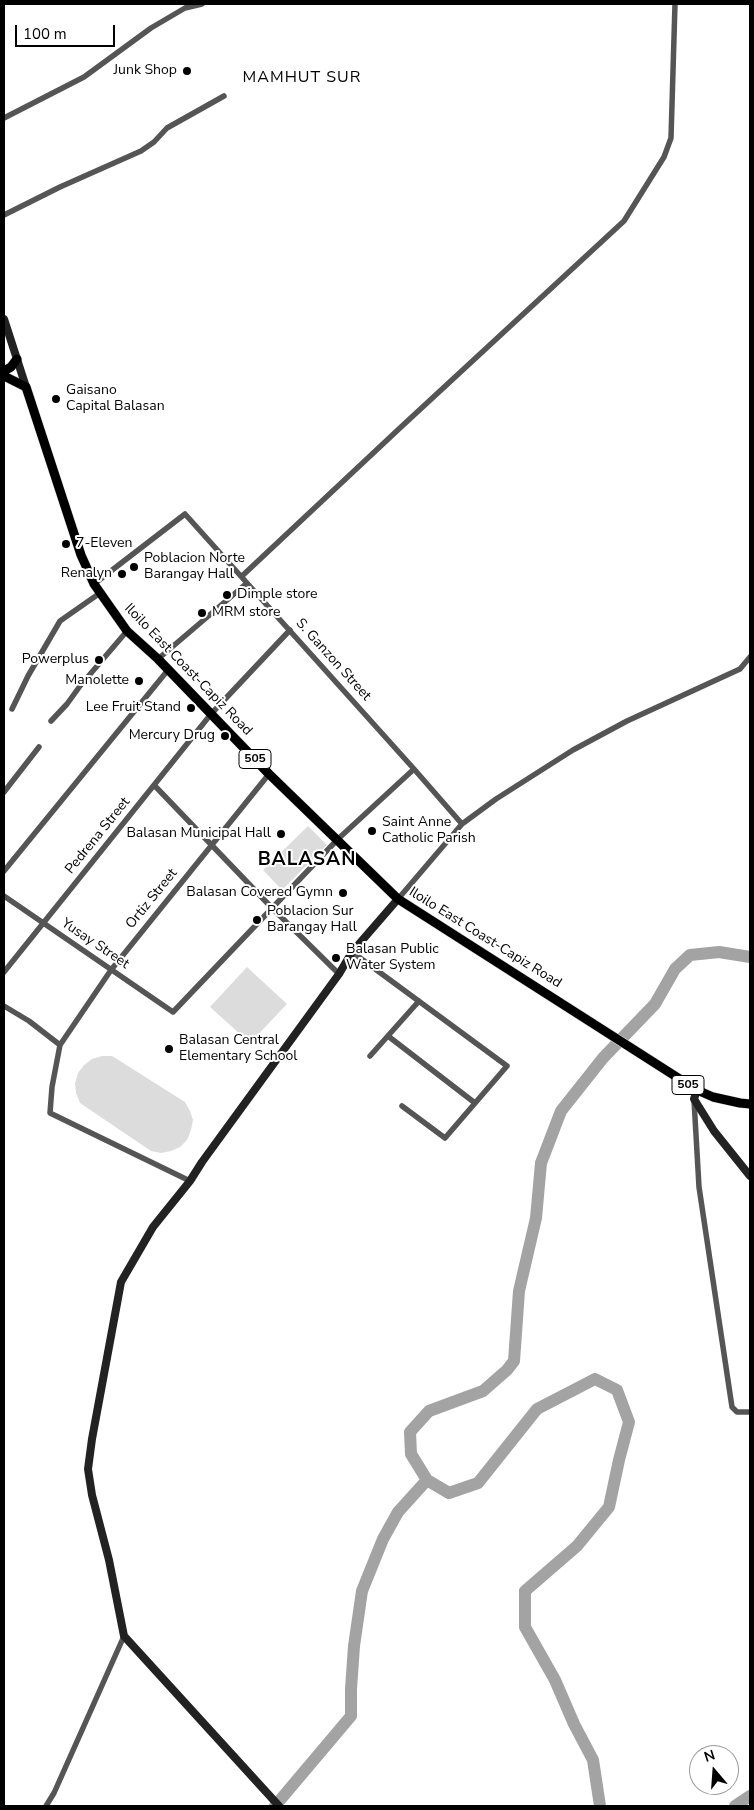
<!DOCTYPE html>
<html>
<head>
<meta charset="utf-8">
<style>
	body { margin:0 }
	#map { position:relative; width:754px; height:1810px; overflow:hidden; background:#fff; font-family:"Nunito Sans",sans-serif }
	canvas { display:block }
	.frame { position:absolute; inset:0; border:5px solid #000; pointer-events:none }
	.north { position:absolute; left:689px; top:1745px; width:50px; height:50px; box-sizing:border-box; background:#fff; border:1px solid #999; border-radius:50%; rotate:342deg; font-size:14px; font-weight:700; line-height:20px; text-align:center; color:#000 }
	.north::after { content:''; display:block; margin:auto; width:18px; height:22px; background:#000; clip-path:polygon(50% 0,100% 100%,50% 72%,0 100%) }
	.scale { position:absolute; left:15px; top:25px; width:100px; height:22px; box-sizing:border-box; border:2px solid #000; border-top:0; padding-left:6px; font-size:15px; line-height:18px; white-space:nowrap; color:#000; -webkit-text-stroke:4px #fff; paint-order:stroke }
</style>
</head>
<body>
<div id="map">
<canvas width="754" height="1810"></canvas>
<div class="frame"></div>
<div class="north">N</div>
<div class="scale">100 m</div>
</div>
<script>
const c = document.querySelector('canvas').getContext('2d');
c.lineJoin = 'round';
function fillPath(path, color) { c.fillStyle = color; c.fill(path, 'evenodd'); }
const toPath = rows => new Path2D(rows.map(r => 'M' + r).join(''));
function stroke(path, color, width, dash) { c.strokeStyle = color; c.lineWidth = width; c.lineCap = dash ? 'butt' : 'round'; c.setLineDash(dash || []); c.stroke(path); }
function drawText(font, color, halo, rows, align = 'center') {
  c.font = font + ' "Nunito Sans",sans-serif'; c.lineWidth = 4; c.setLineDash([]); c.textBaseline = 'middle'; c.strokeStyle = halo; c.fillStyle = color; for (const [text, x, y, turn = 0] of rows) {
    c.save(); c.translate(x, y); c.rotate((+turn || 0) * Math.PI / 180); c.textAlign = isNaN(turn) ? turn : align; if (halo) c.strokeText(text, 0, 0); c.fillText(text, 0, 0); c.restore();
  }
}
fillPath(toPath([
	[308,826,327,845,282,890,263,870],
	[247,967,287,1004,250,1043,210,1007],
	[102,1056,112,1056,185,1102,190,1111,193,1120,191,1130,187,1140,180,1147,171,1151,161,1153,151,1151,80,1103,76,1093,75,1083,78,1073,84,1065,92,1059]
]), '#dcdcdc');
stroke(toPath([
	[275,1806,351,1716,351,1689,354,1646,362,1591,383,1539,398,1512,427,1480],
	[600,1806,593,1760,574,1724,555,1680,525,1627,525,1591,577,1546,609,1507,619,1460,629,1422,617,1390,595,1379,537,1409,478,1483,449,1493,427,1480,411,1454,410,1432,429,1411,483,1391,507,1370,514,1361,519,1291,536,1218,541,1163,561,1111,603,1058,655,1004,675,969,690,955,719,952,750,957],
	[735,1806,750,1796]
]), '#a3a3a3', 12);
const primary = toPath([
	[4,371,11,367,17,359],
	[4,376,26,387,81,555,94,584,127,631,158,659,269,774,398,899,697,1090,713,1097,740,1103,750,1104]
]);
stroke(primary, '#dbdbdb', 10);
stroke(toPath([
	[4,118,84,77,151,28,185,8,202,4],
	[4,215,60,187,141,151,154,142,167,128,224,96],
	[242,576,401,427,624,221,664,157,671,138,675,4],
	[94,584,185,514,414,769,462,824],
	[158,659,247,583],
	[12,709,28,676,60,621,100,593],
	[51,721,67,704,80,686,127,631],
	[154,785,272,908,339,974],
	[4,792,39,747],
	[4,871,168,670],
	[4,896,173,1012,338,839,414,769],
	[398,899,462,824,496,799,573,750,627,721,740,669,750,657],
	[352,952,507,1066,445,1138,402,1106],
	[4,972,211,714,290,630],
	[4,1006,29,1021,60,1045],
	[388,1036,475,1103],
	[370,1056,419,1001],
	[694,1100,699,1187,732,1407,737,1412,750,1412],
	[190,1181,50,1113,52,1087,60,1045,111,970,269,774],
	[46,1806,54,1793,124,1636]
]), '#555', 5.5);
stroke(toPath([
	[4,319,26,387],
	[697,1090,694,1099,714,1131,750,1176],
	[279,1806,124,1636,109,1560,92,1495,88,1469,92,1439,121,1282,153,1227,190,1181,202,1162,339,974,352,952,398,899]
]), '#222', 8);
stroke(primary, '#000', 9);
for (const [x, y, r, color] of [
	[187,71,5,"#000"],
	[56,399,5,"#000"],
	[66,544,5,"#000"],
	[134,567,5,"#000"],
	[122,574,5,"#000"],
	[227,595,5,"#000"],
	[202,613,5,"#000"],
	[99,660,5,"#000"],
	[139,681,5,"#000"],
	[191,708,5,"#000"],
	[225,736,5,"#000"],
	[372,831,5,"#000"],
	[281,834,5,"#000"],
	[343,893,5,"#000"],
	[257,920,5,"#000"],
	[336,958,5,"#000"],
	[169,1049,5,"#000"]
]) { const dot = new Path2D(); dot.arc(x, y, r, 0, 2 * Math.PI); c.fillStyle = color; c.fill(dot); stroke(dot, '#fff', 2); }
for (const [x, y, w] of [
	[255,759,32],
	[688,1085,32]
]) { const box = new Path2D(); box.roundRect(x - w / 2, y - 9.5, w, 19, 4); c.fillStyle = '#fff'; c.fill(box); stroke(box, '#000', 1); }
drawText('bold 12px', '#000', null, [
	["505",255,759],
	["505",688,1085]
]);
drawText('14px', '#000', '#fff', [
	["Junk Shop",177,71,"right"],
	["Gaisano",66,391],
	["Capital Balasan",66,407],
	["7-Eleven",76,544],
	["Poblacion Norte",144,559],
	["Barangay Hall",144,575],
	["Renalyn",112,574,"right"],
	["Dimple store",237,595],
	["MRM store",212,613],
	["Powerplus",89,660,"right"],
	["Manolette",129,681,"right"],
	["Lee Fruit Stand",181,708,"right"],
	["Mercury Drug",215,736,"right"],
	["Saint Anne",382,823],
	["Catholic Parish",382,839],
	["Balasan Municipal Hall",271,834,"right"],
	["Balasan Covered Gymn",333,893,"right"],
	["Poblacion Sur",267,912],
	["Barangay Hall",267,928],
	["Balasan Public",346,950],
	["Water System",346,966],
	["Balasan Central",179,1041],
	["Elementary School",179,1057]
], 'left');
drawText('14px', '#000', '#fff', [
	["S. Ganzon Street",333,660,48],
	["Iloilo East Coast-Capiz Road",188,670,46],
	["Pedrena Street",98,836,-51],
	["Ortiz Street",152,899,-51],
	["Iloilo East Coast-Capiz Road",485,938,32],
	["Yusay Street",95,944,34]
]);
c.letterSpacing = '1px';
drawText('16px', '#000', '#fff', [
	["MAMHUT SUR",302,78]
]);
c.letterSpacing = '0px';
c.letterSpacing = '1px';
drawText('bold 19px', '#000', '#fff', [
	["BALASAN",307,860]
]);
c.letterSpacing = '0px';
</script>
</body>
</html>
